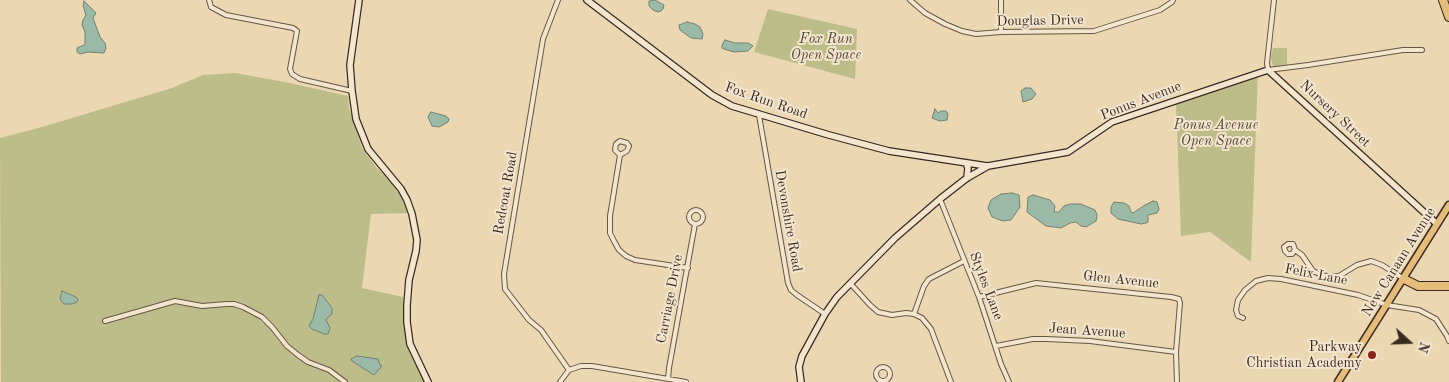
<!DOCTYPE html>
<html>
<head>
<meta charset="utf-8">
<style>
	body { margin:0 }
	#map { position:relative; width:1449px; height:382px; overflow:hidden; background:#ecd7b3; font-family:"Old Standard TT",serif }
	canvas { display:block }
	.north { position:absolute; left:1384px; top:317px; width:50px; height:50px; -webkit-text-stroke:4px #f3e5ce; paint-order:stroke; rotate:110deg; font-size:14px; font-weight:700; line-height:20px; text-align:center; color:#3a2b21 }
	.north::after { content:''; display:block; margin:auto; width:18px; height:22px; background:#3a2b21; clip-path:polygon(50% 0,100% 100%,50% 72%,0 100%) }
</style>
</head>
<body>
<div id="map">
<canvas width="1449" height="382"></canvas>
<div class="north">N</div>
</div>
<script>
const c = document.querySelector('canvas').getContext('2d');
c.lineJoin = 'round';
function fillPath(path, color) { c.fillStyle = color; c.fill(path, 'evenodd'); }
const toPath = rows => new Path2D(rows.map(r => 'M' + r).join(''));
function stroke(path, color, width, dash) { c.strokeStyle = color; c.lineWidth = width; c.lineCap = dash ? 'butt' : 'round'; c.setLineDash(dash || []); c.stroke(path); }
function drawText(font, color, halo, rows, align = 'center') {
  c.font = font + ' "Old Standard TT",serif'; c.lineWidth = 4; c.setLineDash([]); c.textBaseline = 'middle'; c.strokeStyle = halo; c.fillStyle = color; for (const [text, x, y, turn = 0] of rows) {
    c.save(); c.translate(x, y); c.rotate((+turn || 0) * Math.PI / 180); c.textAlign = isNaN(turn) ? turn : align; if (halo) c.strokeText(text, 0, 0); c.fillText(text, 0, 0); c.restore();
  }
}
fillPath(toPath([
	[768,9,857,29,855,79,754,52],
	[1273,48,1287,48,1287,66,1273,67,1271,57],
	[1258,72,1251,262,1210,232,1181,236,1176,104,1227,87],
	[235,73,285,82,348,96,349,108,362,148,376,167,392,183,410,213,371,214,362,288,403,297,406,341,426,382,1,382,0,138,42,127,172,88,203,75]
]), '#bdbd89');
const water = toPath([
	[655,0,664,5,663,9,661,11,658,12,653,10,649,6,649,1,655,0],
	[84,1,96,13,93,18,100,37,105,43,106,48,104,53,88,52,80,54,77,52,77,48,84,45,85,44,85,32,82,25,83,20,86,15,83,6,84,1],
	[687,22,695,24,700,27,703,34,702,39,691,38,680,30,679,25,687,22],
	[725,40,735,43,748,43,753,46,748,51,734,52,724,49,722,48,722,45,725,40],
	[1025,88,1031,88,1036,94,1032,99,1023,102,1021,91,1025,88],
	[935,109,938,113,941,111,946,111,948,114,947,120,940,121,932,118,935,109],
	[431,112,446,116,449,119,448,122,439,127,432,126,428,117,430,113,431,112],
	[1012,193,1019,195,1020,207,1011,220,1003,221,992,217,988,208,991,200,1001,194,1012,193],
	[1033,195,1050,200,1055,206,1054,212,1059,212,1064,206,1070,204,1081,204,1095,210,1097,215,1096,221,1086,227,1081,226,1076,222,1070,223,1061,228,1046,226,1027,212,1028,197,1033,195],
	[1153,201,1157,202,1159,209,1157,213,1148,215,1148,222,1146,223,1141,224,1118,219,1111,213,1111,207,1114,202,1124,203,1129,206,1131,212,1133,213,1145,205,1153,201],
	[62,291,76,297,78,299,77,302,72,304,64,304,60,299,62,291],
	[319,295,322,295,332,308,332,314,327,318,326,320,330,328,328,334,324,334,312,329,309,326,313,319,319,295],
	[357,356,378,359,380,365,382,366,374,375,352,361,351,359,357,356]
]);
fillPath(water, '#9abaa7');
stroke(water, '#748171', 1);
const street = toPath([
	[209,0,211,7,226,15,293,28,297,31,290,69,292,74,300,79,352,91],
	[558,0,543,39,504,274,505,289,529,320,541,330,569,370],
	[910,0,925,13,945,24,962,31,976,34,1001,32,1094,31,1160,10,1172,2,1173,0],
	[1001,0,1001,32],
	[1274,0,1267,63,1268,70,1308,65,1403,50,1422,50],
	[759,115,788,283,791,290,797,295,825,314],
	[620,155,615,150,616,144,620,141,627,143,629,146,627,151,620,155,610,216,610,233,614,241,619,250,626,256,635,260,688,268],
	[940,199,979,297,1001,364,1009,382],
	'689 217a7 7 0 1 1 14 0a7 7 0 1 1-14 0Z',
	[1295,250,1292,254,1288,254,1285,251,1284,247,1288,244,1293,244,1295,250,1302,255,1313,271,1322,275,1331,277,1339,276,1357,265,1371,261,1382,265,1404,279],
	[850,283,870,305,878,312,892,315,906,313,914,314,922,318,931,329,951,382],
	[979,297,1036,283,1171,297,1179,299,1180,303,1176,352,1177,382],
	[914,314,924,286,929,279,964,261],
	[1243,318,1238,316,1236,310,1238,300,1245,290,1256,281,1268,278,1281,279,1358,295,1387,305,1419,310,1436,319,1447,336,1449,341],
	[105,321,175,301,202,306,227,304,234,304,243,307,262,317,272,327,287,346,298,355,308,362,329,370,345,382],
	[996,346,1033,339,1046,339,1090,341,1176,352],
	'876 374a7 7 0 1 1 14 0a7 7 0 1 1-14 0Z',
	[668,379,669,368,695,224],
	[560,382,569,370,581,366,592,366,686,382]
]);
const secondary = toPath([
	[359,0,350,65,352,91,356,119,368,149,401,189,407,200,412,214,417,240,416,251,409,280,407,305,407,322,410,344,428,382],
	[587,0,712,95,732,106,829,135,889,151,987,166],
	[966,163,968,168,967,178],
	[801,382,799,367,802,356,825,314,837,297,895,238,940,199,967,178,988,166,1068,152,1112,122,1268,70,1437,224]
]);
const primary = toPath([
	[1338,382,1449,205]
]);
const highway = toPath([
	[1443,0,1449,17],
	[1404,279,1418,286,1449,286]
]);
stroke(street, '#665646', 6);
stroke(secondary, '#3a2b21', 8);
stroke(primary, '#3a2b21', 9);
stroke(highway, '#3a2b21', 10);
stroke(street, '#f3e5ce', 4);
stroke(secondary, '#f3e5ce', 5.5);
stroke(primary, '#e6bc7a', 6);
stroke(highway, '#e6bc7a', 8);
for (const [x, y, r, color] of [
	[1372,355,5,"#8f2418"]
]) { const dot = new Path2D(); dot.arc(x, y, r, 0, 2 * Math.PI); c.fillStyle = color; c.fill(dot); stroke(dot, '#f3e5ce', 2); }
drawText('14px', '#3a2b21', '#f3e5ce', [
	["Douglas Drive",1040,21,-1],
	["Fox Run Road",766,101,19],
	["Ponus Avenue",1141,101,-21],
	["Nursery Street",1335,114,43],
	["Redcoat Road",506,193,-80],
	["Devonshire Road",788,221,80],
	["New Canaan Avenue",1399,262,-58],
	["Felix Lane",1316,275,11],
	["Glen Avenue",1121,280,6],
	["Styles Lane",986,286,69],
	["Carriage Drive",670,299,-79],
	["Jean Avenue",1087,331,4]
]);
drawText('italic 14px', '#544836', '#f3e5ce', [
	["Fox Run",826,39],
	["Open Space",826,55],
	["Ponus Avenue",1216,125],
	["Open Space",1216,141]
]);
drawText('14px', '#3a2b21', '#f3e5ce', [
	["Parkway",1362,347],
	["Christian Academy",1362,363]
], 'right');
</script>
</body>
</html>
